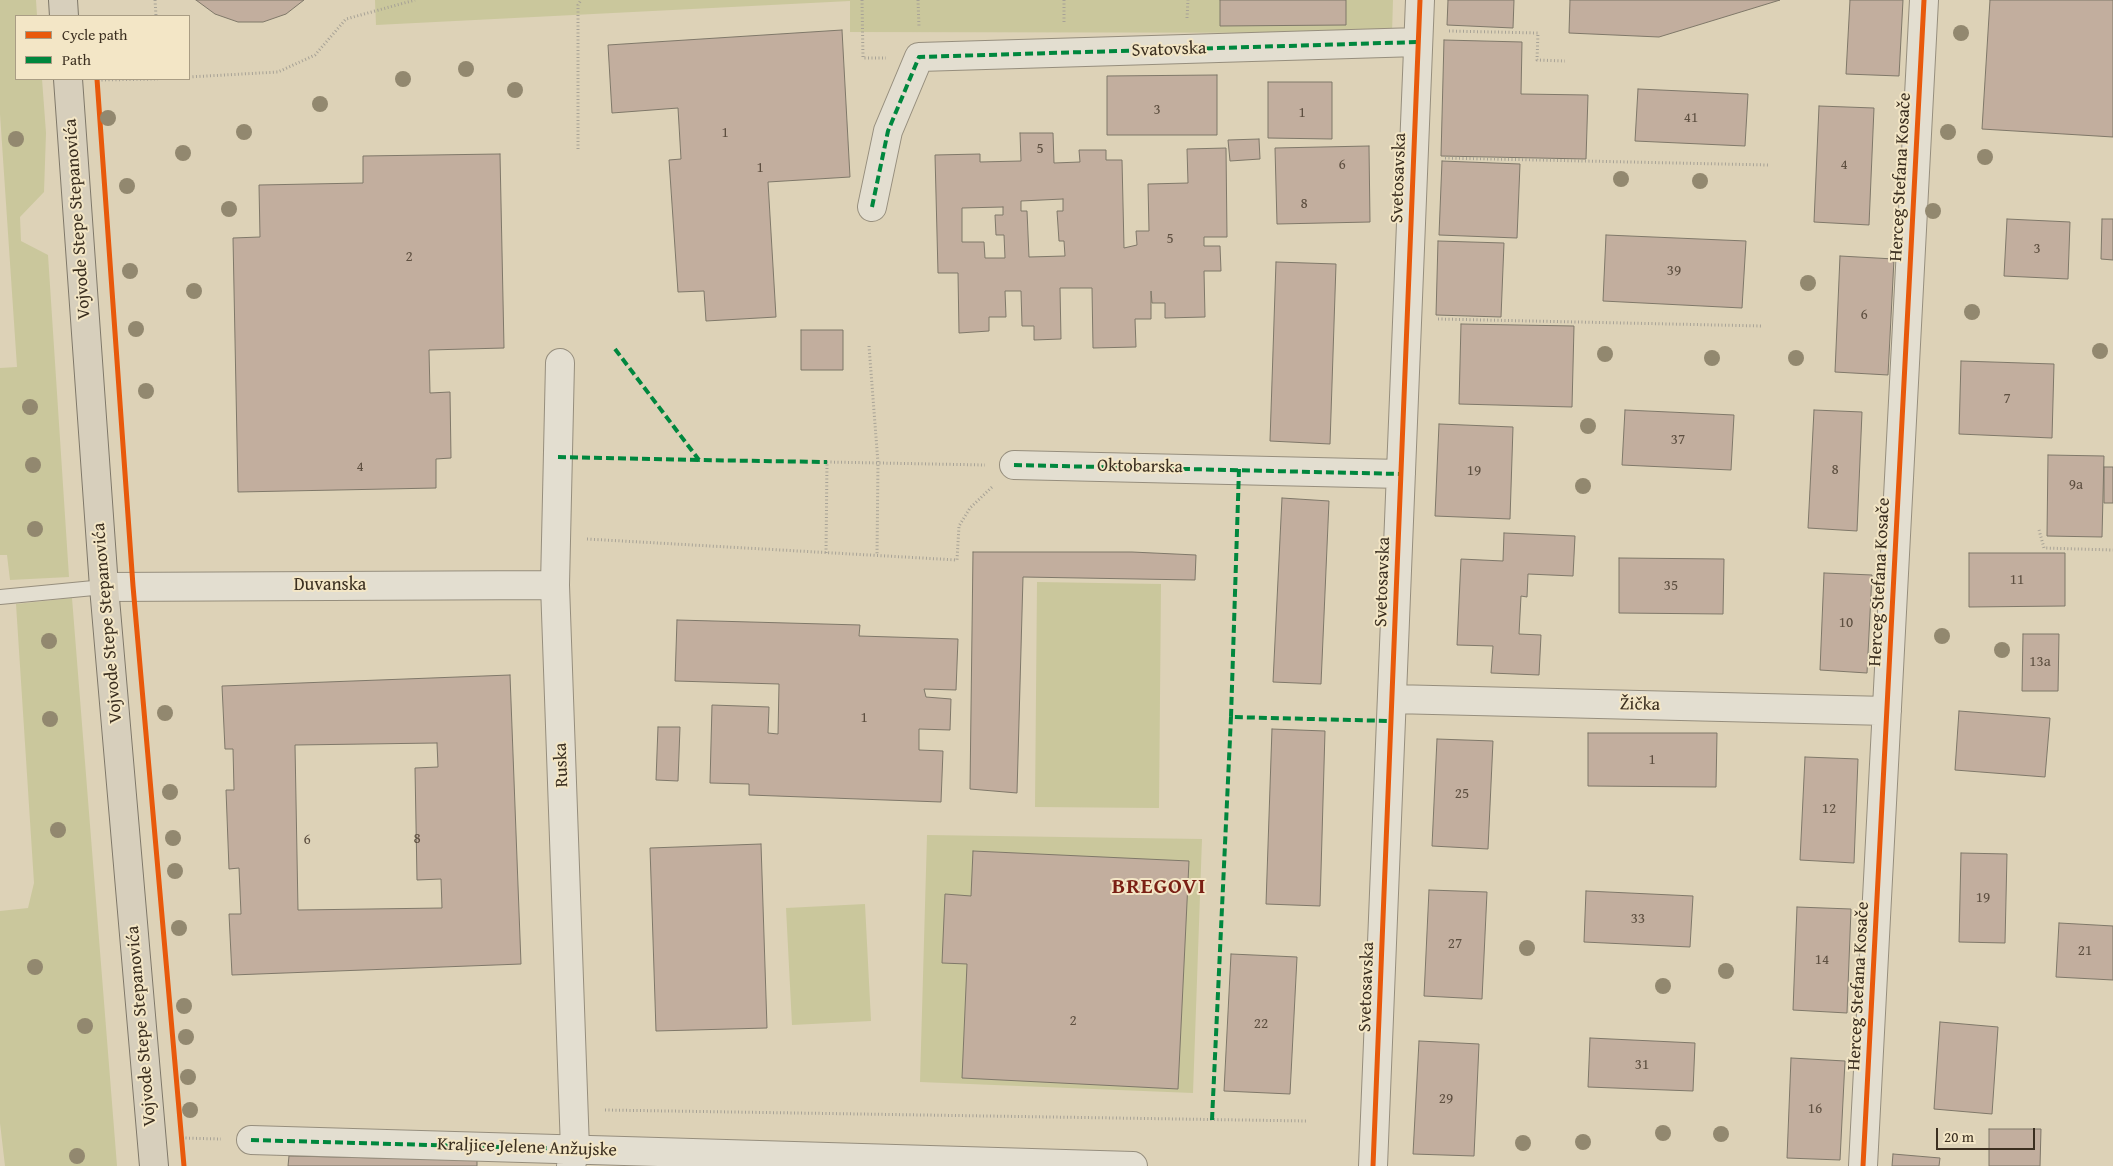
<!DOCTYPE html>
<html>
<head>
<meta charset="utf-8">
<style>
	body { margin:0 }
	#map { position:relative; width:2113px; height:1166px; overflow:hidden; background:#ddd2b7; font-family:"Gentium Book Plus",serif }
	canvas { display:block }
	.legend { position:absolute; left:15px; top:15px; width:175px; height:65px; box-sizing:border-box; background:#f3e6c6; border:1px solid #a99d84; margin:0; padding:6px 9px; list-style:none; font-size:15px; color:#3b2f20 }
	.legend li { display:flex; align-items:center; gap:10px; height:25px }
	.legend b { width:25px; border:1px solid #a99d84 }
	.scale { position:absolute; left:1936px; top:1128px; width:99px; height:22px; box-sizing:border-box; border:2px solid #3b2f20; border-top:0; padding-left:6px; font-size:15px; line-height:18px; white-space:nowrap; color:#3b2f20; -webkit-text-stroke:4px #f3e6c6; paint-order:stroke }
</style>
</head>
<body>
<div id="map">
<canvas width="2113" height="1166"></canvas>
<ul class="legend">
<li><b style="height:6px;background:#e8590c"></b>Cycle path</li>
<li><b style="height:6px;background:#00873e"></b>Path</li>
</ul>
<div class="scale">20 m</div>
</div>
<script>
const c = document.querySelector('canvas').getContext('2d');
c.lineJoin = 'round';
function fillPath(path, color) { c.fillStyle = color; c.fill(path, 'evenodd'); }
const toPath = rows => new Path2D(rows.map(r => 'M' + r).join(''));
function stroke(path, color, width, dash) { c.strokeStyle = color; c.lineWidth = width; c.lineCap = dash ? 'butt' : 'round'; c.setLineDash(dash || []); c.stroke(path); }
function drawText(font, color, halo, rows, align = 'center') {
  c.font = font + ' "Gentium Book Plus",serif'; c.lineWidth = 4; c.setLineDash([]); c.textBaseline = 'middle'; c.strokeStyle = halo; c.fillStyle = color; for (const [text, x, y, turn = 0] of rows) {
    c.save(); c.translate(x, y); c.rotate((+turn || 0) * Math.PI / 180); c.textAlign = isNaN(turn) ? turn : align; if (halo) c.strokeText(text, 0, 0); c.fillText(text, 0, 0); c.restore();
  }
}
fillPath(toPath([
	[0,0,36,0,37,16,16,16,16,79,42,79,46,133,44,192,20,217,21,241,48,255,69,577,10,580,7,555,0,555,0,368,17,367,0,114],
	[375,0,1393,0,1392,33,850,32,850,1,376,25],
	[1037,582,1161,584,1159,808,1035,807],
	[72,598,117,1166,5,1166,0,1123,0,911,28,908,34,883,16,604],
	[927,835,1202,839,1193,1093,920,1082],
	[865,904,871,1021,792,1025,786,908]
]), '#cac79c');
const building = toPath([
	[196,0,304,0,286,14,263,22,238,22,215,14,196,0],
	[1220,0,1346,0,1346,25,1220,26,1220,0],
	[1448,0,1514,0,1513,28,1447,25,1448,0],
	[1570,0,1780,0,1659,37,1569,33,1570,0],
	[1850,0,1903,0,1899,76,1846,74,1850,0],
	[1990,0,2113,0,2113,137,1982,129,1990,0],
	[842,30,850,177,768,182,776,317,706,321,704,291,678,292,669,160,681,159,678,108,612,113,608,45,842,30],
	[1444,40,1522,42,1521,94,1588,95,1586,159,1441,156,1444,40],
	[1217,75,1217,135,1107,135,1107,76,1217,75],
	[1268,82,1332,82,1332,139,1268,138,1268,82],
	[1638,89,1748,94,1745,146,1635,141,1638,89],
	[1819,106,1874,108,1869,225,1814,222,1819,106],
	[1020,133,1053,133,1054,163,1080,162,1079,150,1106,150,1106,160,1122,160,1124,248,1137,245,1136,231,1149,231,1148,184,1188,183,1187,149,1226,148,1227,237,1204,237,1204,246,1220,246,1221,271,1204,271,1205,317,1165,318,1165,303,1152,303,1151,291,1151,319,1135,319,1136,347,1093,348,1092,288,1060,288,1061,339,1034,340,1034,326,1022,326,1021,291,1005,291,1006,317,989,317,989,331,959,333,958,273,938,273,935,155,980,154,980,162,1021,161,1020,133],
	[1063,199,1063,211,1057,211,1059,241,1064,241,1065,256,1029,257,1027,211,1021,211,1021,201,1063,199],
	[1003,207,1003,215,995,215,996,235,1004,235,1005,258,985,258,984,242,962,242,962,208,1003,207],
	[1259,139,1260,159,1230,161,1228,140,1259,139],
	[1369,146,1370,222,1277,224,1275,148,1369,146],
	[500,154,504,348,429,350,430,393,450,392,451,458,436,459,436,488,238,492,233,238,260,237,259,185,363,183,363,156,500,154],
	[1442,161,1520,164,1517,238,1439,235,1442,161],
	[2007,219,2070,222,2068,279,2004,276,2007,219],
	[2102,219,2113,219,2113,260,2101,259,2102,219],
	[1606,235,1746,241,1742,308,1603,301,1606,235],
	[1438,241,1504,243,1501,317,1436,315,1438,241],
	[1840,256,1894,259,1888,375,1835,372,1840,256],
	[1276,262,1336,264,1330,444,1270,441,1276,262],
	[1461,324,1574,326,1572,407,1459,404,1461,324],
	[801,330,843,330,843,370,801,370,801,330],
	[1961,361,2054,364,2052,438,1959,434,1961,361],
	[1625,410,1734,415,1731,470,1622,465,1625,410],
	[1814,410,1862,412,1857,531,1808,528,1814,410],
	[1439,424,1513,427,1510,519,1435,516,1439,424],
	[2048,455,2104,456,2102,537,2047,536,2048,455],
	[2104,467,2113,467,2113,503,2104,503,2104,467],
	[1282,498,1329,501,1321,684,1273,682,1282,498],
	[1504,533,1575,536,1573,576,1528,574,1527,597,1521,596,1519,634,1541,635,1539,675,1491,673,1493,646,1457,645,1461,559,1503,561,1504,533],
	[973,552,1132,552,1196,555,1195,580,1023,577,1017,793,970,789,973,552],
	[1969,553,2065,553,2065,606,1969,607,1969,553],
	[1619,558,1724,559,1723,614,1619,613,1619,558],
	[1824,573,1872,575,1867,673,1820,670,1824,573],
	[677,620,860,625,859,636,958,639,956,690,924,689,926,697,951,699,950,730,919,729,919,750,943,751,941,802,749,795,749,784,710,783,712,705,769,707,768,733,778,734,779,684,675,681,677,620],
	[2023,634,2059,634,2058,691,2022,691,2023,634],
	[510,675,521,964,232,975,229,914,241,914,239,868,229,869,226,790,234,790,233,749,225,749,222,686,510,675],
	[437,743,438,767,415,768,417,880,441,879,442,908,298,910,295,745,437,743],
	[1959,711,2050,718,2045,777,1955,770,1959,711],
	[658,727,680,727,678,781,656,780,658,727],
	[1272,729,1325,731,1320,906,1266,904,1272,729],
	[1588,733,1717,733,1716,787,1588,786,1588,733],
	[1437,739,1493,741,1488,849,1432,846,1437,739],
	[1805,757,1858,759,1854,863,1800,860,1805,757],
	[761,844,767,1028,656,1031,650,848,761,844],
	[973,851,1189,861,1178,1089,962,1078,967,964,942,963,945,894,971,896,973,851],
	[1961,853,2007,854,2005,943,1959,942,1961,853],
	[1429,890,1487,892,1482,999,1424,996,1429,890],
	[1586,891,1693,896,1690,947,1584,942,1586,891],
	[1797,907,1851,909,1847,1013,1793,1010,1797,907],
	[2059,923,2113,926,2113,980,2056,977,2059,923],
	[1231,954,1297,957,1290,1094,1224,1091,1231,954],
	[1940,1022,1998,1027,1992,1114,1934,1109,1940,1022],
	[1590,1038,1695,1043,1693,1091,1588,1087,1590,1038],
	[1419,1041,1479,1044,1474,1156,1413,1154,1419,1041],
	[1791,1058,1845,1061,1840,1160,1787,1158,1791,1058],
	[1989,1129,2041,1129,2040,1166,1989,1166,1989,1129],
	[1893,1154,1940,1158,1939,1166,1892,1166,1893,1154],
	[289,1156,477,1160,477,1166,288,1166,289,1156]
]);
fillPath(building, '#c2ae9e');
stroke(building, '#7f7869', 1);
const lane = toPath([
	[0,597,104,587]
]);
const street = toPath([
	[872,207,888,131,919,57,1418,42],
	[560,363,555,585,575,1149,571,1166],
	[1014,465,1401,474],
	[104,587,555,585],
	[1392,699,1887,711],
	[251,1140,1133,1166],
	[1373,1166,1420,0],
	[1863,1166,1924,0]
]);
const primary = toPath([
	[63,0,64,16],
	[68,79,104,587,154,1166]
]);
stroke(lane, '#968e7d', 16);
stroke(street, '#968e7d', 30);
stroke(primary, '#7f7869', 30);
stroke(toPath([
	[155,0,156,16],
	[862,0,863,58,886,58],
	[918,0,919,27],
	[1187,18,1188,0],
	[1064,22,1064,0],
	[1449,31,1538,33,1537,60,1565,61],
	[189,77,278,72,315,55,346,19,415,0],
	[98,80,158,79],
	[578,149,578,5,581,0],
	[1445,158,1768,165],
	[1438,319,1763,326],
	[869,346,878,463,877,555],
	[2039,530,2044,548,2113,550],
	[587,539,957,560,959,526,970,508,992,487],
	[826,553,827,462,985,465],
	[605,1110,1306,1121],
	[182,1138,221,1139]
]), '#a7a296', 3, [1, 2.5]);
stroke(lane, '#e3ded0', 14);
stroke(street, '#e3ded0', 28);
stroke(primary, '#d7cfbc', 28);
stroke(toPath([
	[872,207,888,131,919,57,1418,42],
	[615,349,699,460,827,462],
	[558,457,699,460],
	[1014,465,1401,474],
	[1239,469,1231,717,1391,721],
	[1212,1120,1231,717],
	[251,1140,575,1149]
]), '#00873e', 4, [8, 4]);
stroke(toPath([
	[97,79,133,586,184,1166],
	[1373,1166,1420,0],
	[1863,1166,1924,0]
]), '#e8590c', 5);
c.fillStyle = '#92886f';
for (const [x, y] of [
	[1961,33],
	[466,69],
	[403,79],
	[515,90],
	[320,104],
	[108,118],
	[244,132],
	[1948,132],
	[16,139],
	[183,153],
	[1985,157],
	[1621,179],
	[1700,181],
	[127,186],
	[229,209],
	[1933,211],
	[130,271],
	[1808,283],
	[194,291],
	[1972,312],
	[136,329],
	[2100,351],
	[1605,354],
	[1712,358],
	[1796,358],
	[146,391],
	[30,407],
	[1588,426],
	[33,465],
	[1583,486],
	[35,529],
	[1942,636],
	[49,641],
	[2002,650],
	[165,713],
	[50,719],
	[170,792],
	[58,830],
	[173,838],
	[175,871],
	[179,928],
	[1527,948],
	[35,967],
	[1726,971],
	[1663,986],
	[184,1006],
	[85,1026],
	[186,1037],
	[188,1077],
	[190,1110],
	[1663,1133],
	[1721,1134],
	[1583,1142],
	[1523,1143],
	[77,1156]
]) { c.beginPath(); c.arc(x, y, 8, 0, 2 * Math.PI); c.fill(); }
drawText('15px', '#5d4f40', null, [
	["3",1157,110],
	["1",1302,113],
	["41",1691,118],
	["1",725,133],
	["5",1040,149],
	["6",1342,165],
	["4",1844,165],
	["1",760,168],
	["8",1304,204],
	["5",1170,239],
	["3",2037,249],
	["2",409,257],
	["39",1674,271],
	["6",1864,315],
	["7",2007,399],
	["37",1678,440],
	["4",360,467],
	["8",1835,470],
	["19",1474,471],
	["9a",2076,485],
	["11",2017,580],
	["35",1671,586],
	["10",1846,623],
	["13a",2040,662],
	["1",864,718],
	["1",1652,760],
	["25",1462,794],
	["12",1829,809],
	["8",417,839],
	["6",307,840],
	["19",1983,898],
	["33",1638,919],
	["27",1455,944],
	["21",2085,951],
	["14",1822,960],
	["2",1073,1021],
	["22",1261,1024],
	["31",1642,1065],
	["29",1446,1099],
	["16",1815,1109]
]);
drawText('18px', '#3b2f20', '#f3e6c6', [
	["Svatovska",1169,50,-2],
	["Herceg Stefana Kosače",1901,177,-87],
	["Svetosavska",1399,178,-88],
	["Vojvode Stepe Stepanovića",78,219,-94],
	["Oktobarska",1140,467,1],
	["Svetosavska",1383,582,-88],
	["Herceg Stefana Kosače",1880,582,-87],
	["Duvanska",330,585],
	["Vojvode Stepe Stepanovića",108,623,-95],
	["Žička",1640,705,1],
	["Ruska",562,765,-92],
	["Herceg Stefana Kosače",1859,986,-87],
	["Svetosavska",1367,987,-88],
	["Vojvode Stepe Stepanovića",142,1026,-95],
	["Kraljice Jelene Anžujske",527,1148,2]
]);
c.letterSpacing = '1px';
drawText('bold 22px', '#7a1f14', '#f3e6c6', [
	["BREGOVI",1159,887]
]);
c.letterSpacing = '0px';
</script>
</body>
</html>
